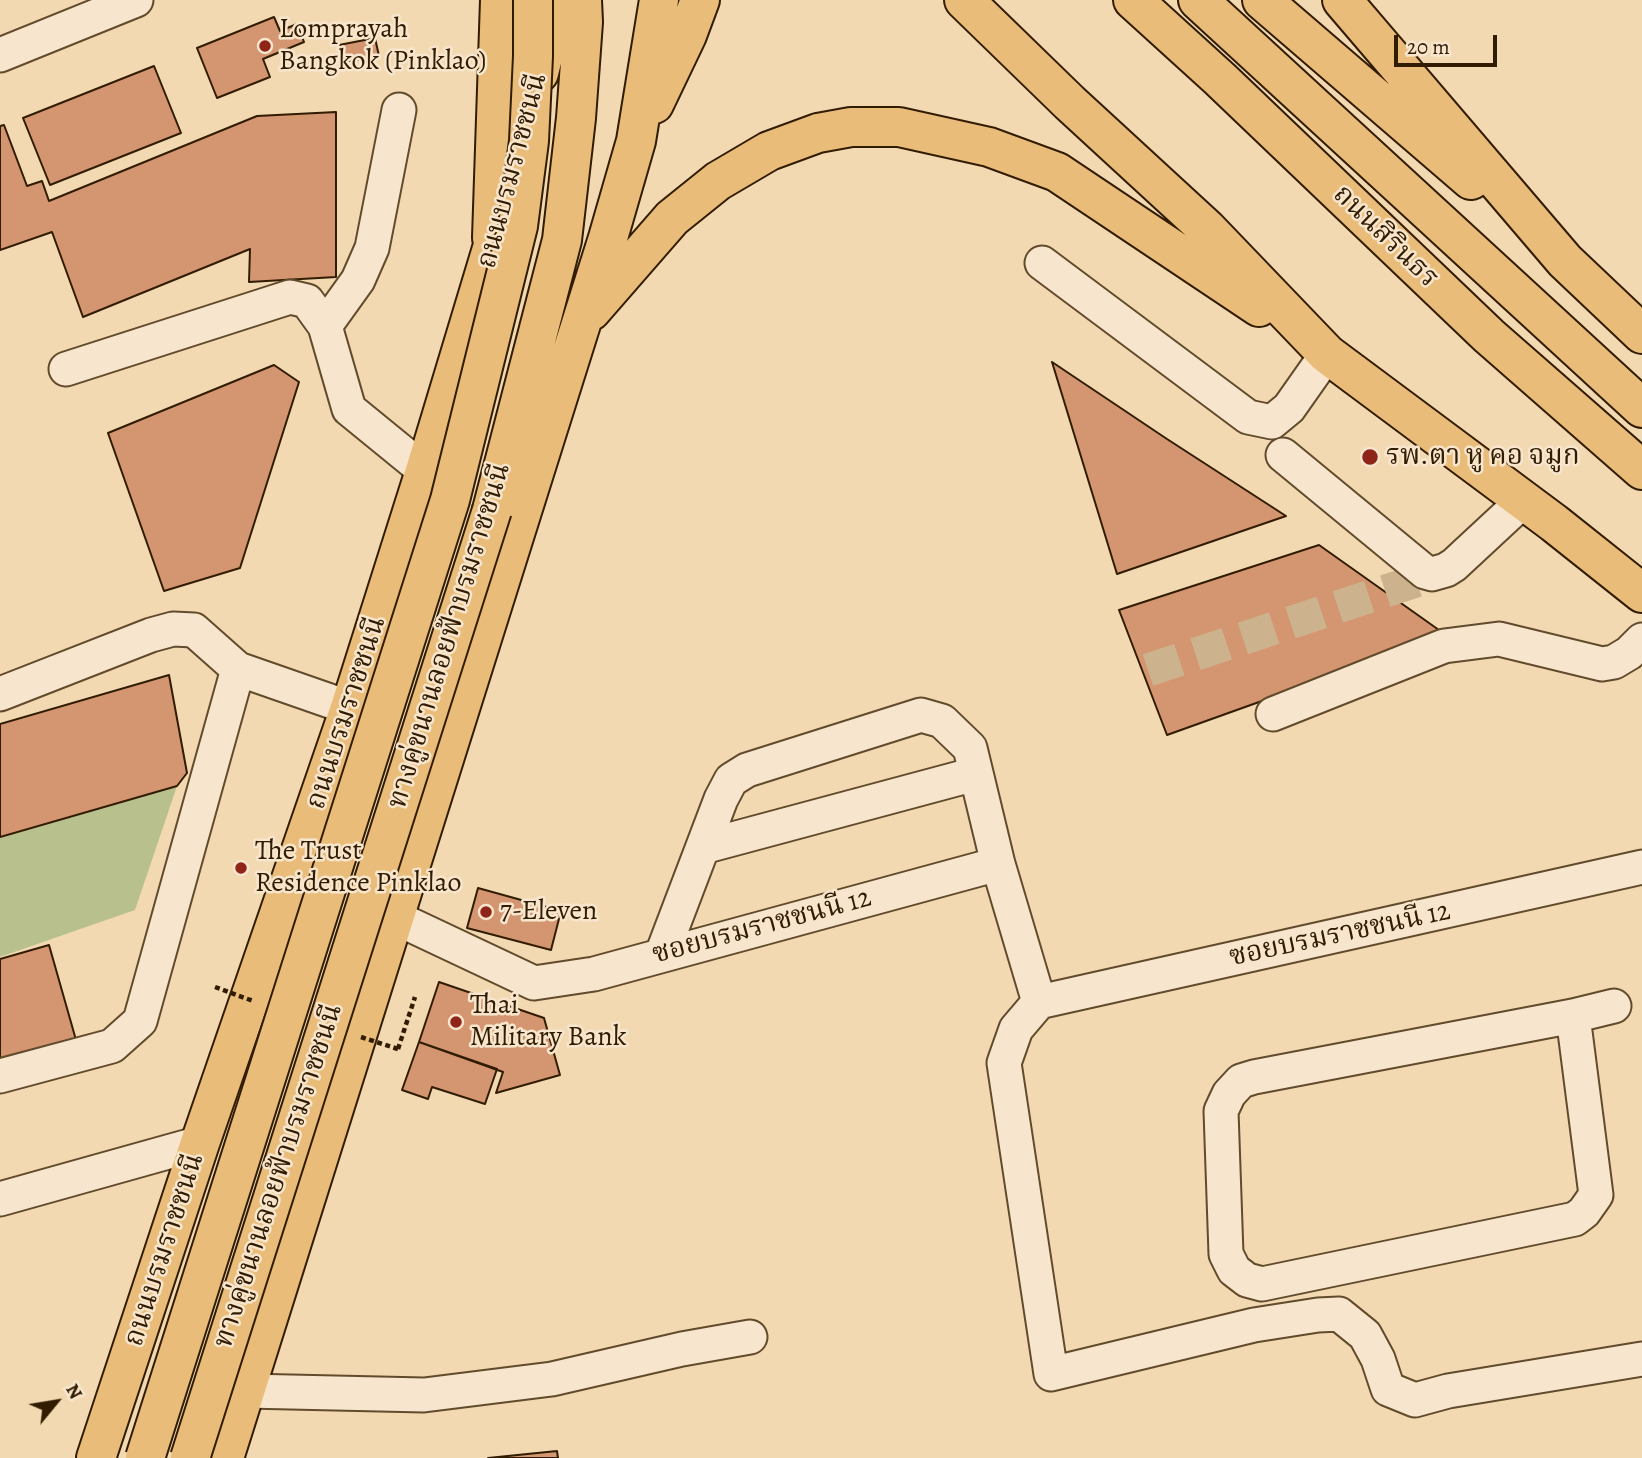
<!DOCTYPE html>
<html>
<head>
<meta charset="utf-8">
<style>
	body { margin:0 }
	#map { position:relative; width:1642px; height:1458px; overflow:hidden; background:#f2d9b2; font-family:Alegreya,serif }
	canvas { display:block }
	.north { position:absolute; left:21px; top:1367px; width:70px; height:70px; -webkit-text-stroke:5px #f7e6cd; paint-order:stroke; rotate:60deg; font-size:19px; font-weight:700; line-height:28px; text-align:center; color:#321c00 }
	.north::after { content:''; display:block; margin:auto; width:24px; height:32px; background:#321c00; clip-path:polygon(50% 0,100% 100%,50% 72%,0 100%) }
	.scale { position:absolute; left:1394px; top:35px; width:103px; height:32px; box-sizing:border-box; border:4px solid #321c00; border-top:0; padding-left:9px; font-size:21px; line-height:24px; white-space:nowrap; color:#321c00; -webkit-text-stroke:5px #f7e6cd; paint-order:stroke }
</style>
</head>
<body>
<div id="map">
<canvas width="1642" height="1458"></canvas>
<div class="north">N</div>
<div class="scale">20 m</div>
</div>
<script>
const c = document.querySelector('canvas').getContext('2d');
c.lineJoin = 'round';
function fillPath(path, color) { c.fillStyle = color; c.fill(path, 'evenodd'); }
const toPath = rows => new Path2D(rows.map(r => 'M' + r).join(''));
function stroke(path, color, width, dash) { c.strokeStyle = color; c.lineWidth = width; c.lineCap = dash ? 'butt' : 'round'; c.setLineDash(dash || []); c.stroke(path); }
function drawText(font, color, halo, rows, align = 'center') {
  c.font = font + ' Alegreya,"Noto Serif Thai",serif'; c.lineWidth = 5; c.setLineDash([]); c.textBaseline = 'middle'; c.strokeStyle = halo; c.fillStyle = color; for (const [text, x, y, turn = 0] of rows) {
    c.save(); c.translate(x, y); c.rotate((+turn || 0) * Math.PI / 180); c.textAlign = isNaN(turn) ? turn : align; if (halo) c.strokeText(text, 0, 0); c.fillText(text, 0, 0); c.restore();
  }
}
fillPath(toPath([
	[177,786,135,910,0,957,0,837]
]), '#b8c08e');
const building = toPath([
	[274,17,280,31,297,24,304,42,263,59,270,77,217,98,197,48,274,17],
	[375,38,379,56,342,62,339,45,375,38],
	[154,66,181,133,50,185,23,118,154,66],
	[336,112,336,277,249,282,250,249,83,317,52,232,0,250,0,126,4,125,27,186,42,181,49,201,257,116,336,112],
	[1052,362,1167,439,1286,516,1117,574,1052,362],
	[274,365,299,382,240,568,164,591,108,433,274,365],
	[1319,545,1446,635,1167,735,1119,610,1319,545],
	[169,675,187,773,177,786,0,837,0,724,169,675],
	[478,888,561,911,551,950,467,928,478,888],
	[49,945,78,1047,0,1065,0,959,49,945],
	[439,982,544,1018,560,1075,496,1093,503,1072,419,1042,439,982],
	[419,1042,497,1069,485,1104,432,1087,428,1099,402,1090,419,1042],
	[557,1451,558,1458,488,1458,557,1451]
]);
fillPath(building, '#d39670');
stroke(building, '#321c00', 2);
stroke(toPath([
	[1148,670,1437,574]
]), '#ccb38e', 33, [33, 17]);
const minor = toPath([
	[0,55,136,0],
	[1042,263,1248,417,1272,422,1289,408,1327,354],
	[325,326,358,280,372,248,399,110],
	[66,369,290,297,307,301,325,326,349,409,425,471],
	[1283,455,1425,572,1432,574,1446,570,1454,565,1524,500],
	[0,694,151,635,173,629,194,630,238,669,350,708],
	[1273,714,1444,646,1499,639,1602,664,1614,662,1629,653,1642,640],
	[703,847,975,774],
	[394,917,534,983,594,974,998,864],
	[662,954,721,799,731,780,747,770,921,715,942,721,970,748,998,864,1039,1002,1016,1029,1004,1063,1051,1374,1254,1325,1318,1315,1339,1314,1365,1335,1378,1359,1388,1389,1415,1400,1448,1391,1642,1359],
	[1039,1002,1642,867],
	[1573,1016,1596,1195,1584,1212,1575,1219,1262,1284,1247,1280,1234,1270,1226,1254,1221,1111,1229,1094,1241,1081,1254,1077,1573,1016,1614,1006],
	[0,1076,112,1046,140,1021,238,669],
	[0,1199,200,1143],
	[246,1391,424,1395,552,1379,682,1349,750,1337]
]);
const major = toPath([
	[964,0,1070,103,1207,229,1327,354,1554,523,1642,593],
	[1133,0,1220,79,1489,336,1642,470],
	[1198,0,1642,408],
	[1262,0,1471,180],
	[1342,0,1565,261,1642,334],
	[539,73,557,0],
	[654,104,687,35,700,0],
	[492,238,500,0],
	[591,311,672,218,718,181,769,151,818,133,851,127,899,127,989,147,1057,172,1259,307],
	[492,510,562,240,576,118,583,22,582,0],
	[96,1458,200,1143,350,708,425,471,503,212],
	[224,1458,608,238,636,141,659,0]
]);
stroke(minor, '#624b2c', 37);
stroke(major, '#321c00', 42);
stroke(toPath([
	[398,1049,415,997]
]), '#321c00', 4.5, [5, 3.5]);
stroke(minor, '#f7e6cd', 33);
stroke(major, '#e9bc79', 38);
const majorBridge = toPath([
	[145,1458,450,500,518,226,529,141,533,56,533,0],
	[190,1458,492,510]
]);
stroke(majorBridge, '#321c00', 42, []);
stroke(toPath([
	[215,987,253,1001],
	[361,1037,398,1049]
]), '#321c00', 4.5, [5, 3.5]);
stroke(majorBridge, '#e9bc79', 38);
for (const [x, y, r, color] of [
	[265,46,7,"#8f2418"],
	[1370,457,9,"#8f2418"],
	[241,868,7,"#8f2418"],
	[486,912,7,"#8f2418"],
	[456,1022,7,"#8f2418"]
]) { const dot = new Path2D(); dot.arc(x, y, r, 0, 2 * Math.PI); c.fillStyle = color; c.fill(dot); stroke(dot, '#f7e6cd', 2.5); }
drawText('28px', '#321c00', '#f7e6cd', [
	["Lomprayah",279,30],
	["Bangkok (Pinklao)",279,62],
	["รพ.ตา หู คอ จมูก",1386,457],
	["The Trust",255,852],
	["Residence Pinklao",255,884],
	["7-Eleven",500,912],
	["Thai",470,1006],
	["Military Bank",470,1038]
], 'left');
drawText('28px', '#321c00', '#f7e6cd', [
	["ถนนบรมราชชนนี",513,171,-75],
	["ถนนสิรินธร",1385,237,44],
	["ทางคู่ขนานลอยฟ้าบรมราชชนนี",450,636,-73],
	["ถนนบรมราชชนนี",347,713,-72],
	["ซอยบรมราชชนนี 12",762,927,-15],
	["ซอยบรมราชชนนี 12",1340,935,-12],
	["ทางคู่ขนานลอยฟ้าบรมราชชนนี",279,1176,-72],
	["ถนนบรมราชชนนี",165,1250,-72]
]);
</script>
</body>
</html>
